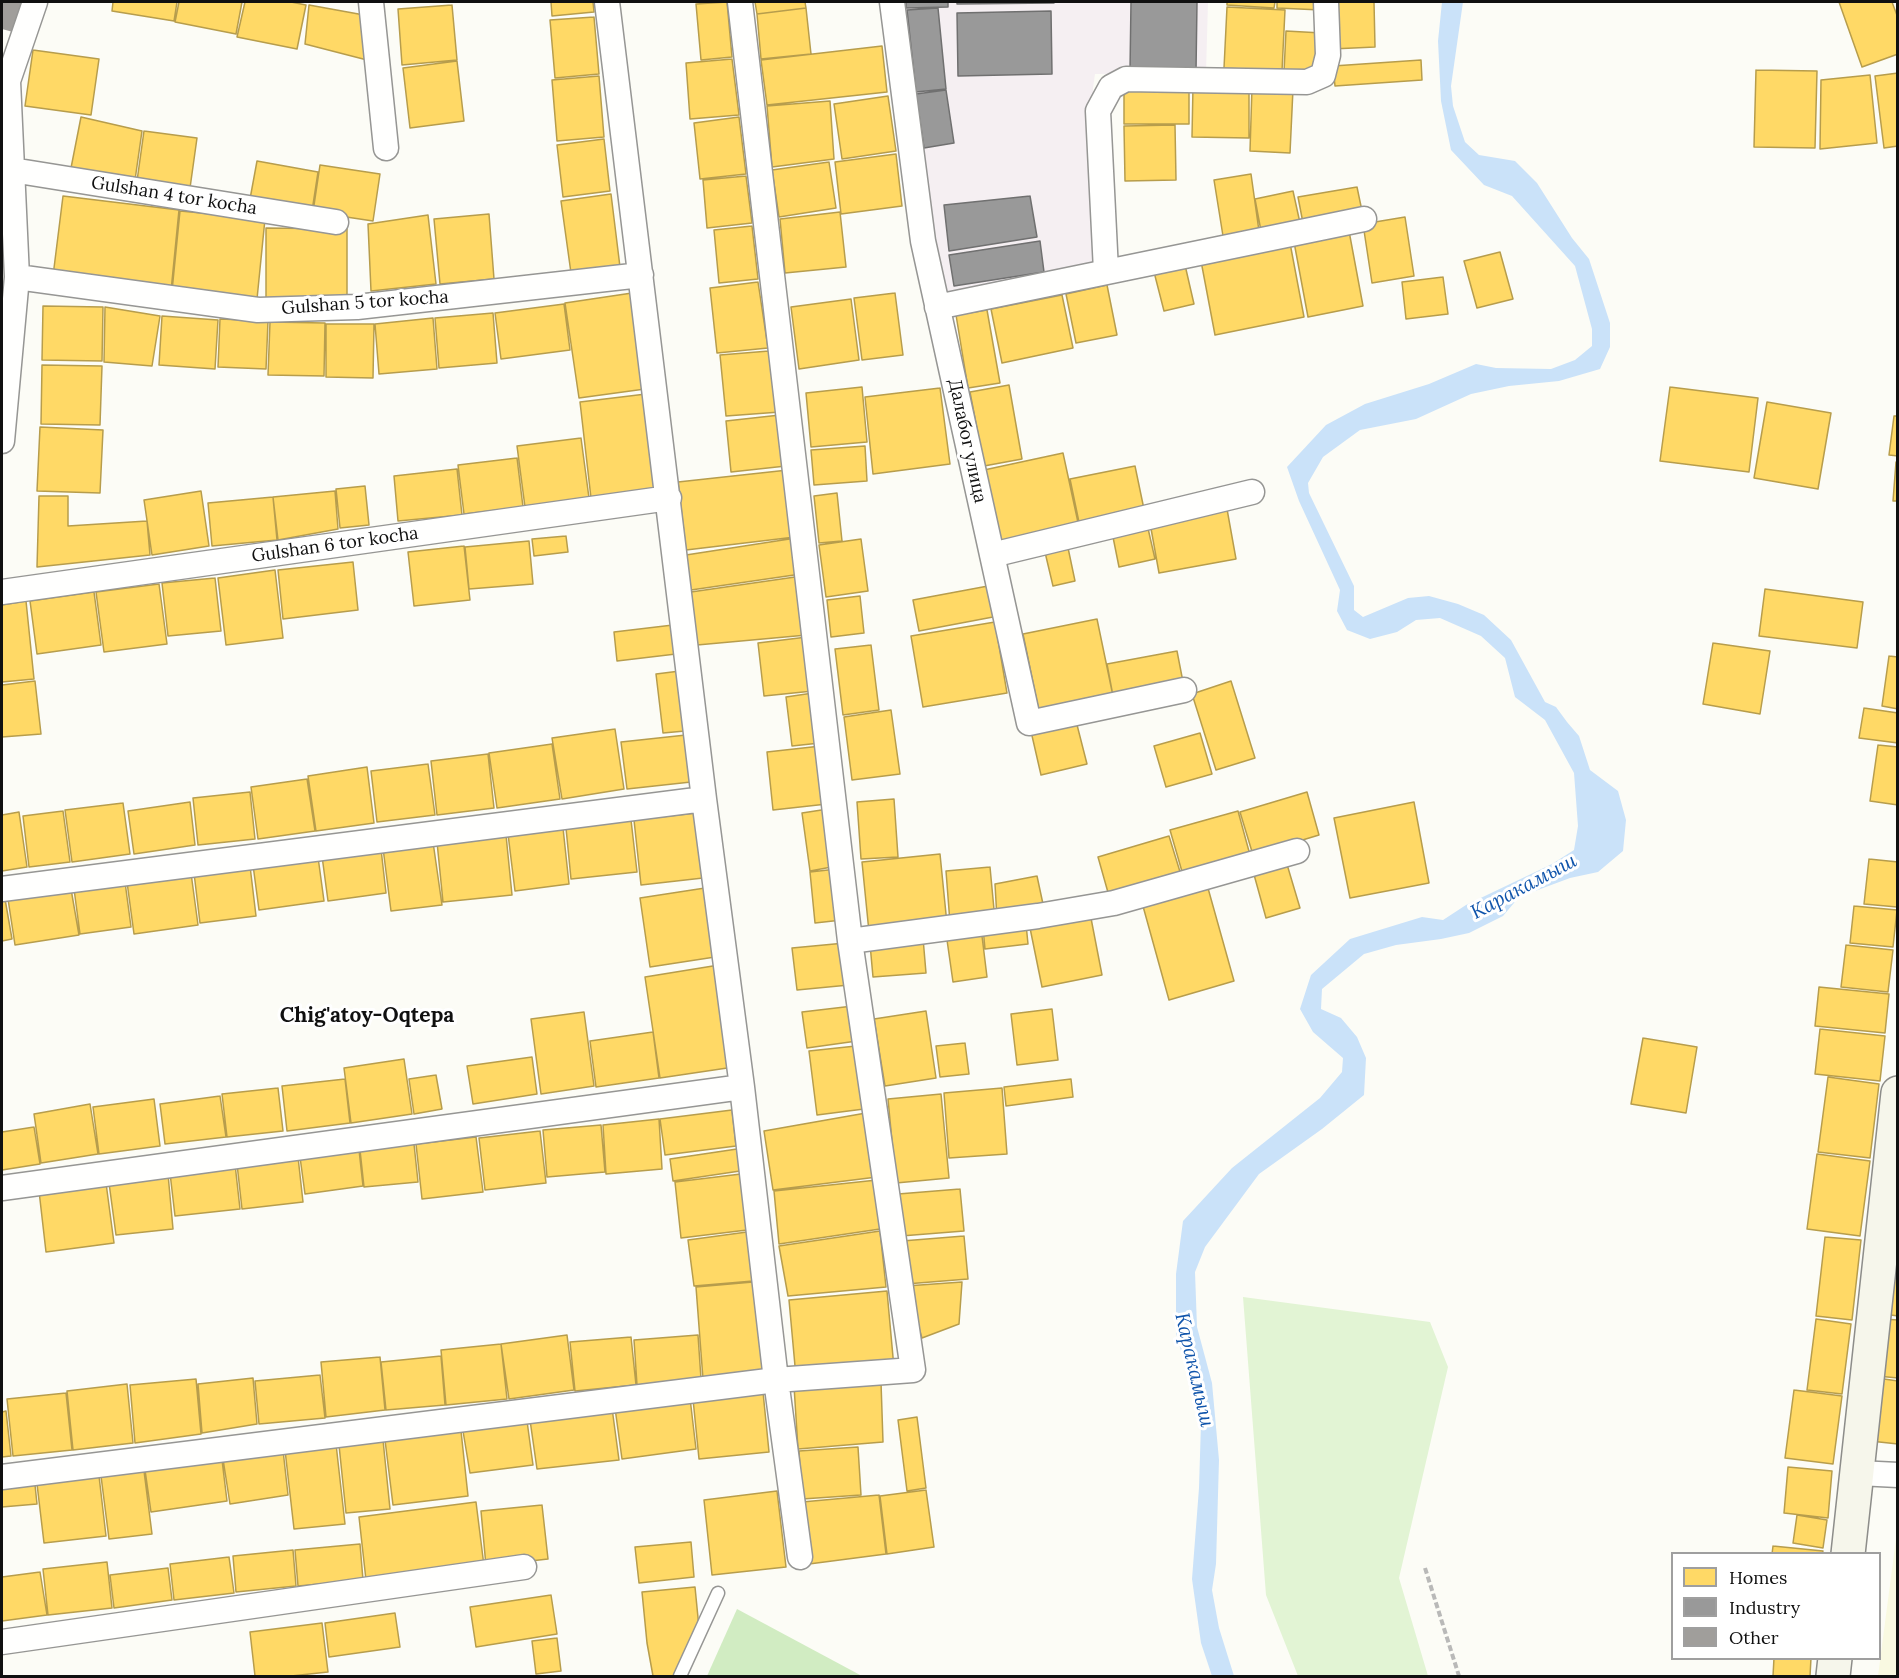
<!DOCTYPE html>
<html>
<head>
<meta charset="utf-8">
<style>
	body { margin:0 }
	#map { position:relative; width:1899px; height:1678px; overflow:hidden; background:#fcfcf6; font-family:Lora,serif }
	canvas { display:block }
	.frame { position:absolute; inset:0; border:3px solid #101010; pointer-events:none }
	.legend { position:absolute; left:1671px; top:1552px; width:210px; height:108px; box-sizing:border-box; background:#fff; border:2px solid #9f9f9f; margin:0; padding:8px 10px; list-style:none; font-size:18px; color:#101010 }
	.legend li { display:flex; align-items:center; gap:12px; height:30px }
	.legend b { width:30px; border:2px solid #9f9f9f }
</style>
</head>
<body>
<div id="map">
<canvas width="1899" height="1678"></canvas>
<div class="frame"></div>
<ul class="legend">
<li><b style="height:16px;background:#ffd966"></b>Homes</li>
<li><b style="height:16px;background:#999"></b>Industry</li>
<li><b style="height:16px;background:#a09e9b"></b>Other</li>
</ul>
</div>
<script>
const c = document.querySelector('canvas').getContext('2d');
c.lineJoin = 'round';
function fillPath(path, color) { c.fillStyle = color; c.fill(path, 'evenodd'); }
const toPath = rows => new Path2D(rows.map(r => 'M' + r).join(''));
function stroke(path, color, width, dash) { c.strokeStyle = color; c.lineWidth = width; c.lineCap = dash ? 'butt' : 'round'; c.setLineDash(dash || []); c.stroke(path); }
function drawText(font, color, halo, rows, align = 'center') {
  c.font = font + ' Lora,serif'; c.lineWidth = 6; c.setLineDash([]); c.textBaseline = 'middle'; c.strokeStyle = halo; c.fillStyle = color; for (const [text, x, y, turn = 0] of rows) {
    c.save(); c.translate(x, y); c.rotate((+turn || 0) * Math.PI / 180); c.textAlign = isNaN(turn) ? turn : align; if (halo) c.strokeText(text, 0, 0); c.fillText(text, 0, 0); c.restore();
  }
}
fillPath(toPath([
	[903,2,1208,2,1206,73,1095,74,1093,88,1100,264,942,293]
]), '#f5eff2');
fillPath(toPath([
	[1897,1531,1897,1676,1878,1676]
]), '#f9f9e1');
fillPath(toPath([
	[1243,1297,1430,1322,1448,1367,1399,1578,1428,1676,1298,1676,1266,1595]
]), '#e2f4d4');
fillPath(toPath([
	[737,1609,862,1676,707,1676]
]), '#d1ecc2');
fillPath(toPath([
	[1442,2,1463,2,1451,86,1453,106,1465,142,1479,155,1515,161,1537,183,1572,238,1589,259,1610,323,1610,347,1600,369,1559,381,1509,386,1471,394,1416,419,1360,430,1323,457,1308,483,1309,493,1354,586,1354,610,1363,617,1408,598,1429,596,1458,604,1484,615,1511,640,1545,702,1556,707,1567,722,1579,736,1590,770,1618,791,1626,820,1623,851,1598,872,1570,878,1519,897,1503,916,1469,933,1441,939,1396,945,1364,954,1322,989,1321,1009,1341,1018,1357,1037,1366,1058,1364,1095,1322,1129,1259,1174,1205,1247,1195,1272,1197,1327,1212,1383,1219,1460,1216,1564,1212,1590,1219,1628,1234,1676,1212,1676,1201,1643,1192,1579,1199,1488,1201,1423,1176,1333,1176,1274,1183,1221,1232,1168,1320,1098,1342,1072,1343,1058,1313,1032,1300,1009,1311,975,1350,939,1422,917,1443,920,1466,905,1552,864,1574,850,1578,826,1574,773,1545,720,1515,697,1505,658,1481,636,1440,618,1416,620,1397,632,1370,639,1347,630,1337,611,1340,590,1299,501,1287,467,1326,425,1365,404,1429,384,1476,364,1496,368,1551,369,1575,360,1592,346,1592,329,1575,266,1512,196,1484,185,1451,150,1441,101,1438,41]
]), '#cae2f9');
const homes = toPath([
	[113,2,177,2,174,21,112,11,113,2],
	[179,2,242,2,236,34,175,22,179,2],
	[245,2,291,2,306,5,297,49,237,37,245,2],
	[551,2,593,2,594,12,552,16,551,2],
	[727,2,732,57,701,60,696,4,727,2],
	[755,2,805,2,806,8,757,14,755,2],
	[1227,2,1275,2,1274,8,1227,5,1227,2],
	[1277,2,1321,2,1321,10,1277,8,1277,2],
	[1331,2,1374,2,1375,47,1332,49,1331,2],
	[1839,2,1892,2,1898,18,1898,54,1862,67,1839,2],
	[309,5,364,15,367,60,305,44,309,5],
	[452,5,457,60,402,65,398,9,452,5],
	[1227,7,1285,10,1282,71,1224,68,1227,7],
	[806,8,811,54,761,59,757,14,806,8],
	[594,17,599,74,555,78,550,20,594,17],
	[1286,31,1322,33,1320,73,1284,72,1286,31],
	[882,46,887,92,767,105,761,60,882,46],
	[33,50,99,59,91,115,25,106,33,50],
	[732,59,739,115,690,119,686,63,732,59],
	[1421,60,1422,80,1335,86,1333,66,1421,60],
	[457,61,464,121,410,128,403,68,457,61],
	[1756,70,1817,71,1815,148,1754,147,1756,70],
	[1898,73,1898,146,1884,148,1875,76,1898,73],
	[1870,75,1877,143,1820,149,1821,80,1870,75],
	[599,76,604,137,557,141,552,80,599,76],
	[1124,86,1189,86,1189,124,1124,124,1124,86],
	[1193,86,1249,87,1249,138,1192,137,1193,86],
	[1252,87,1293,89,1290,153,1250,151,1252,87],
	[888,96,896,151,842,159,834,104,888,96],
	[830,101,834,159,772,167,767,106,830,101],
	[81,117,142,131,135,180,71,168,81,117],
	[739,117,746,174,700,179,694,123,739,117],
	[1175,125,1176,180,1125,181,1124,126,1175,125],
	[144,131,197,138,190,188,137,181,144,131],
	[604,139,610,191,563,197,557,145,604,139],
	[896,154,902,206,841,214,835,162,896,154],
	[257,161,318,172,312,211,250,199,257,161],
	[829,162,836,208,779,217,772,170,829,162],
	[320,165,380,174,373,221,313,212,320,165],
	[1251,174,1259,231,1223,236,1214,180,1251,174],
	[746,176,752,223,707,228,703,180,746,176],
	[1357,187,1362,211,1303,223,1298,197,1357,187],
	[1293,191,1300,223,1261,231,1255,199,1293,191],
	[611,194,620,267,571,273,561,201,611,194],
	[63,196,179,210,171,291,53,276,63,196],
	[180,211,265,219,257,299,172,291,180,211],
	[840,212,846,267,785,273,780,219,840,212],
	[489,214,494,279,440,284,434,219,489,214],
	[428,215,436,284,371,291,368,224,428,215],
	[1405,217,1414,276,1372,283,1363,224,1405,217],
	[752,226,758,279,719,283,714,230,752,226],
	[266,228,347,229,347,300,266,300,266,228],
	[1349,231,1363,306,1308,317,1294,242,1349,231],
	[1290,243,1304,317,1215,335,1201,261,1290,243],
	[1500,252,1513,299,1477,308,1464,261,1500,252],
	[1185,265,1194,304,1164,311,1154,272,1185,265],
	[1443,277,1448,314,1406,319,1402,282,1443,277],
	[758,282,768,348,717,353,710,288,758,282],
	[1107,285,1117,335,1076,343,1066,294,1107,285],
	[632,293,645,389,579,398,565,303,632,293],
	[895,293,903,355,862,360,854,298,895,293],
	[1062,295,1073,348,1002,363,991,309,1062,295],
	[851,299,859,360,799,369,791,307,851,299],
	[564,304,570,350,501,359,495,313,564,304],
	[43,306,103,307,102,361,42,360,43,306],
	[105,307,160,316,152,366,104,362,105,307],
	[987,310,1000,383,968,388,956,315,987,310],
	[493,313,497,363,439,368,435,318,493,313],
	[162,316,218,320,215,369,159,365,162,316],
	[433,318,437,369,379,374,375,324,433,318],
	[220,319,268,321,266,369,218,367,220,319],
	[270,322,325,323,324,376,268,375,270,322],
	[326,324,374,324,373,378,326,377,326,324],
	[769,351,780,412,726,416,720,355,769,351],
	[42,365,102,366,100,425,41,424,42,365],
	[1009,385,1022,459,984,466,970,392,1009,385],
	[862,387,867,442,811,447,806,393,862,387],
	[1670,387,1758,398,1749,472,1660,461,1670,387],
	[940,388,950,464,873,474,865,397,940,388],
	[646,394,657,490,591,498,580,402,646,394],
	[1767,402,1831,413,1818,489,1754,478,1767,402],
	[780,415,786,466,731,472,726,421,780,415],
	[1894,416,1898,416,1898,456,1889,455,1894,416],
	[40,427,103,430,100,493,37,491,40,427],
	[581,438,589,498,525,507,517,446,581,438],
	[865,446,867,481,814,485,811,450,865,446],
	[1063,453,1079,527,1000,545,984,470,1063,453],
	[517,458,523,507,464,514,458,465,517,458],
	[1896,462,1898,462,1898,501,1893,501,1896,462],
	[1135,466,1145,514,1080,527,1070,479,1135,466],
	[457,469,462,515,398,521,394,476,457,469],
	[788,470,795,537,686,550,678,482,788,470],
	[365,486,369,525,340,528,336,489,365,486],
	[201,491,209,546,152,555,144,500,201,491],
	[335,491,338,529,278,540,273,497,335,491],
	[837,493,842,541,819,543,814,496,837,493],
	[39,496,68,496,68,526,147,521,150,555,37,567,39,496],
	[273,497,277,540,212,546,208,503,273,497],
	[1227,509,1236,559,1159,573,1150,523,1227,509],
	[1147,524,1155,559,1119,567,1112,532,1147,524],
	[566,536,568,552,534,556,532,539,566,536],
	[796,538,801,574,691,590,686,555,796,538],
	[861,539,868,591,826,597,819,545,861,539],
	[529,541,533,584,469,589,465,547,529,541],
	[1067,543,1075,581,1053,586,1044,548,1067,543],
	[464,546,470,600,414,606,408,552,464,546],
	[353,562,358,610,283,619,278,570,353,562],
	[275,570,283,638,226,645,218,578,275,570],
	[802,576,807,635,697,645,691,592,802,576],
	[215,578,221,631,168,636,162,583,215,578],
	[159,584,167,644,104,652,96,592,159,584],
	[988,586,993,617,919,631,913,600,988,586],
	[1765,589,1863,602,1857,648,1759,636,1765,589],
	[94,592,101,645,37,654,30,601,94,592],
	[860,596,864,633,831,637,827,600,860,596],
	[26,601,34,679,2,682,2,605,26,601],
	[1097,619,1113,696,1039,712,1023,634,1097,619],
	[995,622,1007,693,923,707,911,636,995,622],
	[673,625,676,654,617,661,614,632,673,625],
	[807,637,813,691,764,696,758,643,807,637],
	[1713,643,1770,651,1760,714,1703,704,1713,643],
	[871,645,879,710,843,715,835,649,871,645],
	[1177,651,1183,682,1113,696,1107,664,1177,651],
	[1889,656,1898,657,1898,709,1882,706,1889,656],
	[680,671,685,731,663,733,656,674,680,671],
	[35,681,41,734,2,737,2,685,35,681],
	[1231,681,1255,758,1216,770,1192,694,1231,681],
	[813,693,820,743,792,746,786,697,813,693],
	[1864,708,1898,713,1898,743,1859,738,1864,708],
	[891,710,900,774,852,780,844,717,891,710],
	[1075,717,1087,764,1041,775,1030,727,1075,717],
	[615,729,624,789,562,799,552,738,615,729],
	[1200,733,1212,774,1166,787,1154,746,1200,733],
	[686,735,691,782,627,789,621,742,686,735],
	[552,744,560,799,497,808,489,753,552,744],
	[1878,745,1898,747,1898,805,1870,801,1878,745],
	[821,746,827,804,773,810,767,752,821,746],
	[488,754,494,808,437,815,431,761,488,754],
	[428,764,435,815,377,822,371,771,428,764],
	[367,767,374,823,316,831,308,776,367,767],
	[307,779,315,831,258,839,251,787,307,779],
	[250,792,255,839,198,845,193,798,250,792],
	[1307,792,1319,835,1253,855,1240,812,1307,792],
	[894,799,898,857,861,859,857,802,894,799],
	[190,802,195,845,134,854,128,811,190,802],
	[1414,802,1429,883,1350,898,1334,818,1414,802],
	[123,803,130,854,72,862,65,810,123,803],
	[828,809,837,866,810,871,802,813,828,809],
	[63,811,70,862,29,867,23,816,63,811],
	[1238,811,1250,855,1183,875,1170,830,1238,811],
	[19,812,27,867,2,871,2,815,19,812],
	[696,813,703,878,641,885,634,820,696,813],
	[631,820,637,872,571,879,566,828,631,820],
	[563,828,569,884,515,891,508,834,563,828],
	[506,835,512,895,443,902,437,842,506,835],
	[1169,836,1181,875,1109,896,1098,857,1169,836],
	[433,842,442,905,391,911,383,848,433,842],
	[381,849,386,893,328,901,322,856,381,849],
	[940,854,947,924,869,932,862,862,940,854],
	[318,857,324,901,259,910,253,865,318,857],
	[1869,859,1898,862,1897,907,1864,904,1869,859],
	[1286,861,1300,908,1266,918,1253,871,1286,861],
	[250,866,256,916,200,923,194,873,250,866],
	[990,867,995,920,950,923,946,871,990,867],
	[837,869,842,920,815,923,810,872,837,869],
	[191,873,198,925,134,934,127,882,191,873],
	[1037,876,1043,904,997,919,995,884,1037,876],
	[1206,881,1234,981,1169,1000,1141,899,1206,881],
	[125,882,131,927,80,934,74,889,125,882],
	[705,888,715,957,650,967,640,898,705,888],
	[71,889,79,935,15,945,8,899,71,889],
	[5,899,12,939,2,941,2,900,5,899],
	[1854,906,1897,910,1893,947,1850,943,1854,906],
	[1090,913,1102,975,1042,987,1029,923,1090,913],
	[1026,924,1028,944,985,949,983,928,1026,924],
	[981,928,987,977,953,982,946,933,981,928],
	[923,938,926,973,873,977,870,944,923,938],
	[845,943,849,985,797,990,792,948,845,943],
	[1846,945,1893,950,1888,992,1841,987,1846,945],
	[719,965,734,1067,660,1078,645,977,719,965],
	[1819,987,1889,994,1885,1033,1815,1026,1819,987],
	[853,1006,857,1041,807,1048,802,1012,853,1006],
	[1052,1009,1058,1060,1017,1065,1011,1014,1052,1009],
	[926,1011,936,1078,885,1086,874,1019,926,1011],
	[584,1012,594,1086,541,1094,531,1019,584,1012],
	[1820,1029,1885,1036,1880,1081,1815,1074,1820,1029],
	[653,1032,659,1078,596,1087,590,1041,653,1032],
	[1643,1038,1697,1047,1686,1113,1631,1104,1643,1038],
	[965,1043,969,1074,940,1077,936,1046,965,1043],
	[856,1046,864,1109,817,1115,809,1051,856,1046],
	[532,1057,537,1094,473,1104,467,1066,532,1057],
	[404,1059,412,1114,351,1123,344,1068,404,1059],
	[436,1075,442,1109,414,1114,409,1079,436,1075],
	[1828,1077,1879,1084,1870,1158,1818,1152,1828,1077],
	[345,1079,350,1123,287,1131,282,1086,345,1079],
	[1071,1079,1073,1097,1006,1106,1004,1087,1071,1079],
	[278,1088,283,1131,227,1137,222,1094,278,1088],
	[1002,1088,1007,1154,949,1158,944,1093,1002,1088],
	[941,1094,949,1178,896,1183,888,1099,941,1094],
	[220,1096,226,1137,165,1144,160,1104,220,1096],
	[154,1099,160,1146,99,1154,93,1107,154,1099],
	[90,1104,98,1154,41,1163,34,1114,90,1104],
	[732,1110,736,1146,665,1155,660,1119,732,1110],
	[866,1113,877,1177,773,1190,764,1131,866,1113],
	[659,1119,662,1169,606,1174,603,1125,659,1119],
	[601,1125,605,1172,547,1177,543,1130,601,1125],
	[34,1127,40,1164,2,1170,2,1132,34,1127],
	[540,1131,546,1183,485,1190,479,1138,540,1131],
	[476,1137,483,1192,422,1199,416,1144,476,1137],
	[414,1144,418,1182,364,1187,360,1150,414,1144],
	[737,1149,740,1171,673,1181,670,1159,737,1149],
	[359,1150,363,1186,305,1194,300,1157,359,1150],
	[1817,1154,1870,1161,1860,1236,1807,1229,1817,1154],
	[298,1157,303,1202,242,1209,237,1164,298,1157],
	[235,1164,240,1209,175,1216,170,1173,235,1164],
	[168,1174,173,1229,116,1235,109,1183,168,1174],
	[741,1174,747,1230,681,1238,675,1182,741,1174],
	[877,1180,880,1229,779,1244,774,1191,877,1180],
	[106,1183,114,1243,46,1252,39,1191,106,1183],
	[960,1189,964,1231,901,1236,898,1194,960,1189],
	[880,1231,886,1287,788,1296,779,1246,880,1231],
	[747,1232,753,1281,694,1286,688,1240,747,1232],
	[1898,1234,1898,1316,1884,1314,1898,1234],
	[964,1236,968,1279,906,1284,902,1241,964,1236],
	[1825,1237,1861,1240,1852,1320,1816,1316,1825,1237],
	[753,1282,764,1374,703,1379,696,1287,753,1282],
	[962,1282,959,1324,922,1338,906,1286,962,1282],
	[887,1291,894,1368,796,1377,789,1300,887,1291],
	[1816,1319,1851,1324,1842,1394,1807,1390,1816,1319],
	[1883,1319,1898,1320,1898,1378,1877,1376,1883,1319],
	[567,1335,574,1390,509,1399,501,1344,567,1335],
	[698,1335,701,1379,637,1385,634,1340,698,1335],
	[631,1337,636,1385,575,1391,570,1342,631,1337],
	[501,1344,507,1399,446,1405,441,1350,501,1344],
	[441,1356,445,1405,386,1410,381,1362,441,1356],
	[380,1357,385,1410,326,1417,321,1362,380,1357],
	[320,1375,325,1418,259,1424,255,1381,320,1375],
	[253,1378,257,1424,202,1433,198,1384,253,1378],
	[1877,1378,1898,1381,1898,1444,1870,1441,1877,1378],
	[196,1379,201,1434,135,1443,130,1385,196,1379],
	[881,1382,883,1442,798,1449,794,1386,881,1382],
	[127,1384,133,1443,73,1450,67,1391,127,1384],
	[1794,1390,1842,1396,1833,1464,1785,1458,1794,1390],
	[763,1392,769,1452,699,1459,693,1399,763,1392],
	[66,1393,72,1450,13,1456,7,1399,66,1393],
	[690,1398,696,1449,622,1459,615,1408,690,1398],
	[612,1408,619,1460,537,1469,530,1420,612,1408],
	[6,1411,11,1456,2,1457,2,1412,6,1411],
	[917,1417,926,1488,907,1491,898,1420,917,1417],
	[527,1421,533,1465,470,1473,463,1431,527,1421],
	[461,1431,468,1496,393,1505,385,1440,461,1431],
	[383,1440,390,1509,346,1513,339,1445,383,1440],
	[336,1444,345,1524,294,1529,285,1450,336,1444],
	[858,1447,861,1495,802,1499,799,1451,858,1447],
	[283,1450,288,1495,230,1504,223,1459,283,1450],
	[222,1460,227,1501,151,1512,145,1470,222,1460],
	[1788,1467,1832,1471,1828,1518,1784,1513,1788,1467],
	[144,1471,152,1534,109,1539,101,1476,144,1471],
	[99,1476,106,1536,44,1543,37,1484,99,1476],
	[35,1485,37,1504,2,1507,2,1488,35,1485],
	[926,1490,934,1547,887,1554,880,1496,926,1490],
	[777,1491,786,1567,712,1575,704,1500,777,1491],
	[879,1495,886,1554,809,1564,802,1502,879,1495],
	[476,1502,484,1566,366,1580,359,1517,476,1502],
	[542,1505,548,1559,486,1566,481,1511,542,1505],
	[1797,1515,1827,1520,1823,1548,1793,1543,1797,1515],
	[691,1542,694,1577,639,1583,635,1547,691,1542],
	[360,1544,363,1580,298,1586,295,1550,360,1544],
	[1773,1546,1823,1551,1822,1554,1772,1554,1773,1546],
	[293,1550,296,1586,236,1592,233,1556,293,1550],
	[229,1557,234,1593,174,1600,170,1564,229,1557],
	[107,1562,112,1608,48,1615,43,1569,107,1562],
	[168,1568,172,1600,114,1608,110,1575,168,1568],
	[40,1572,47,1615,2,1621,2,1577,40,1572],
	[695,1587,700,1638,683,1676,653,1676,647,1643,642,1592,695,1587],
	[551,1595,557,1634,476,1647,470,1607,551,1595],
	[395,1613,400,1647,329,1657,325,1623,395,1613],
	[322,1623,328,1672,291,1676,255,1676,250,1632,322,1623],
	[557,1638,561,1671,536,1674,532,1641,557,1638],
	[1774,1658,1811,1658,1810,1676,1773,1676,1774,1658]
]);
fillPath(homes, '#ffd966');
stroke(homes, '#b79d4c', 1.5);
const industry = toPath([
	[906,2,948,2,948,7,906,8,906,2],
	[957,2,1054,2,1054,3,957,4,957,2],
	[1131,2,1197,2,1196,71,1130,71,1131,2],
	[938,8,946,89,916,92,907,10,938,8],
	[1051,11,1052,74,958,76,957,13,1051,11],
	[946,90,954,143,924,148,916,94,946,90],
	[1030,196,1037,237,949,251,944,205,1030,196],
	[1040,241,1044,272,954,286,949,255,1040,241]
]);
fillPath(industry, '#999');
stroke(industry, '#707070', 1.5);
fillPath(toPath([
	[2,2,22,2,13,32,2,29]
]), '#a09e9b');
const lane = toPath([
	[680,1676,718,1593]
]);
const street = toPath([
	[371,2,386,148],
	[607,2,704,799,742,1087,776,1380,800,1557],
	[892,2,923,241,1029,723,1184,690],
	[12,170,336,222],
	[1106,271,1098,111,1111,87,1126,79,1307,82,1323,75,1328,55,1326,2],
	[17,277,258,310,357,307,641,275],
	[937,307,1364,219],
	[2,441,17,277,8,81,35,2],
	[992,555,1252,492],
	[2,592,669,498],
	[2,889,704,799],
	[850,941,1038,916,1114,903,1297,851],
	[2,1188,742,1087],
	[1858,1473,1898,1475],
	[2,1477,776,1380,913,1370,850,941,740,2],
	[2,1642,524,1567]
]);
const secondary = toPath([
	[1848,1554,1898,1093],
	[1833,1676,1835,1658]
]);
stroke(lane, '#969694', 15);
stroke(street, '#969694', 27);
stroke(secondary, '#8d8d8a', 36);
stroke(toPath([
	[1425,1568,1459,1676]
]), '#b9b9b8', 4, [6, 3]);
stroke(lane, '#fffffe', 12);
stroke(street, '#fffffe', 24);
stroke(secondary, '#f6f6eb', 33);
drawText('18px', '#101010', '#fff', [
	["Gulshan 4 tor kocha",174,196,9],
	["Gulshan 5 tor kocha",365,303,-4],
	["Далабог улица",967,441,78],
	["Gulshan 6 tor kocha",335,545,-8]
]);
drawText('italic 20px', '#0f54ab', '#fff', [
	["Каракамыш",1524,887,-28],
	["Каракамыш",1194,1370,77]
]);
drawText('bold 21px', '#101010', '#fff', [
	["Chig'atoy-Oqtepa",367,1016]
]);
</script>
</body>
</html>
